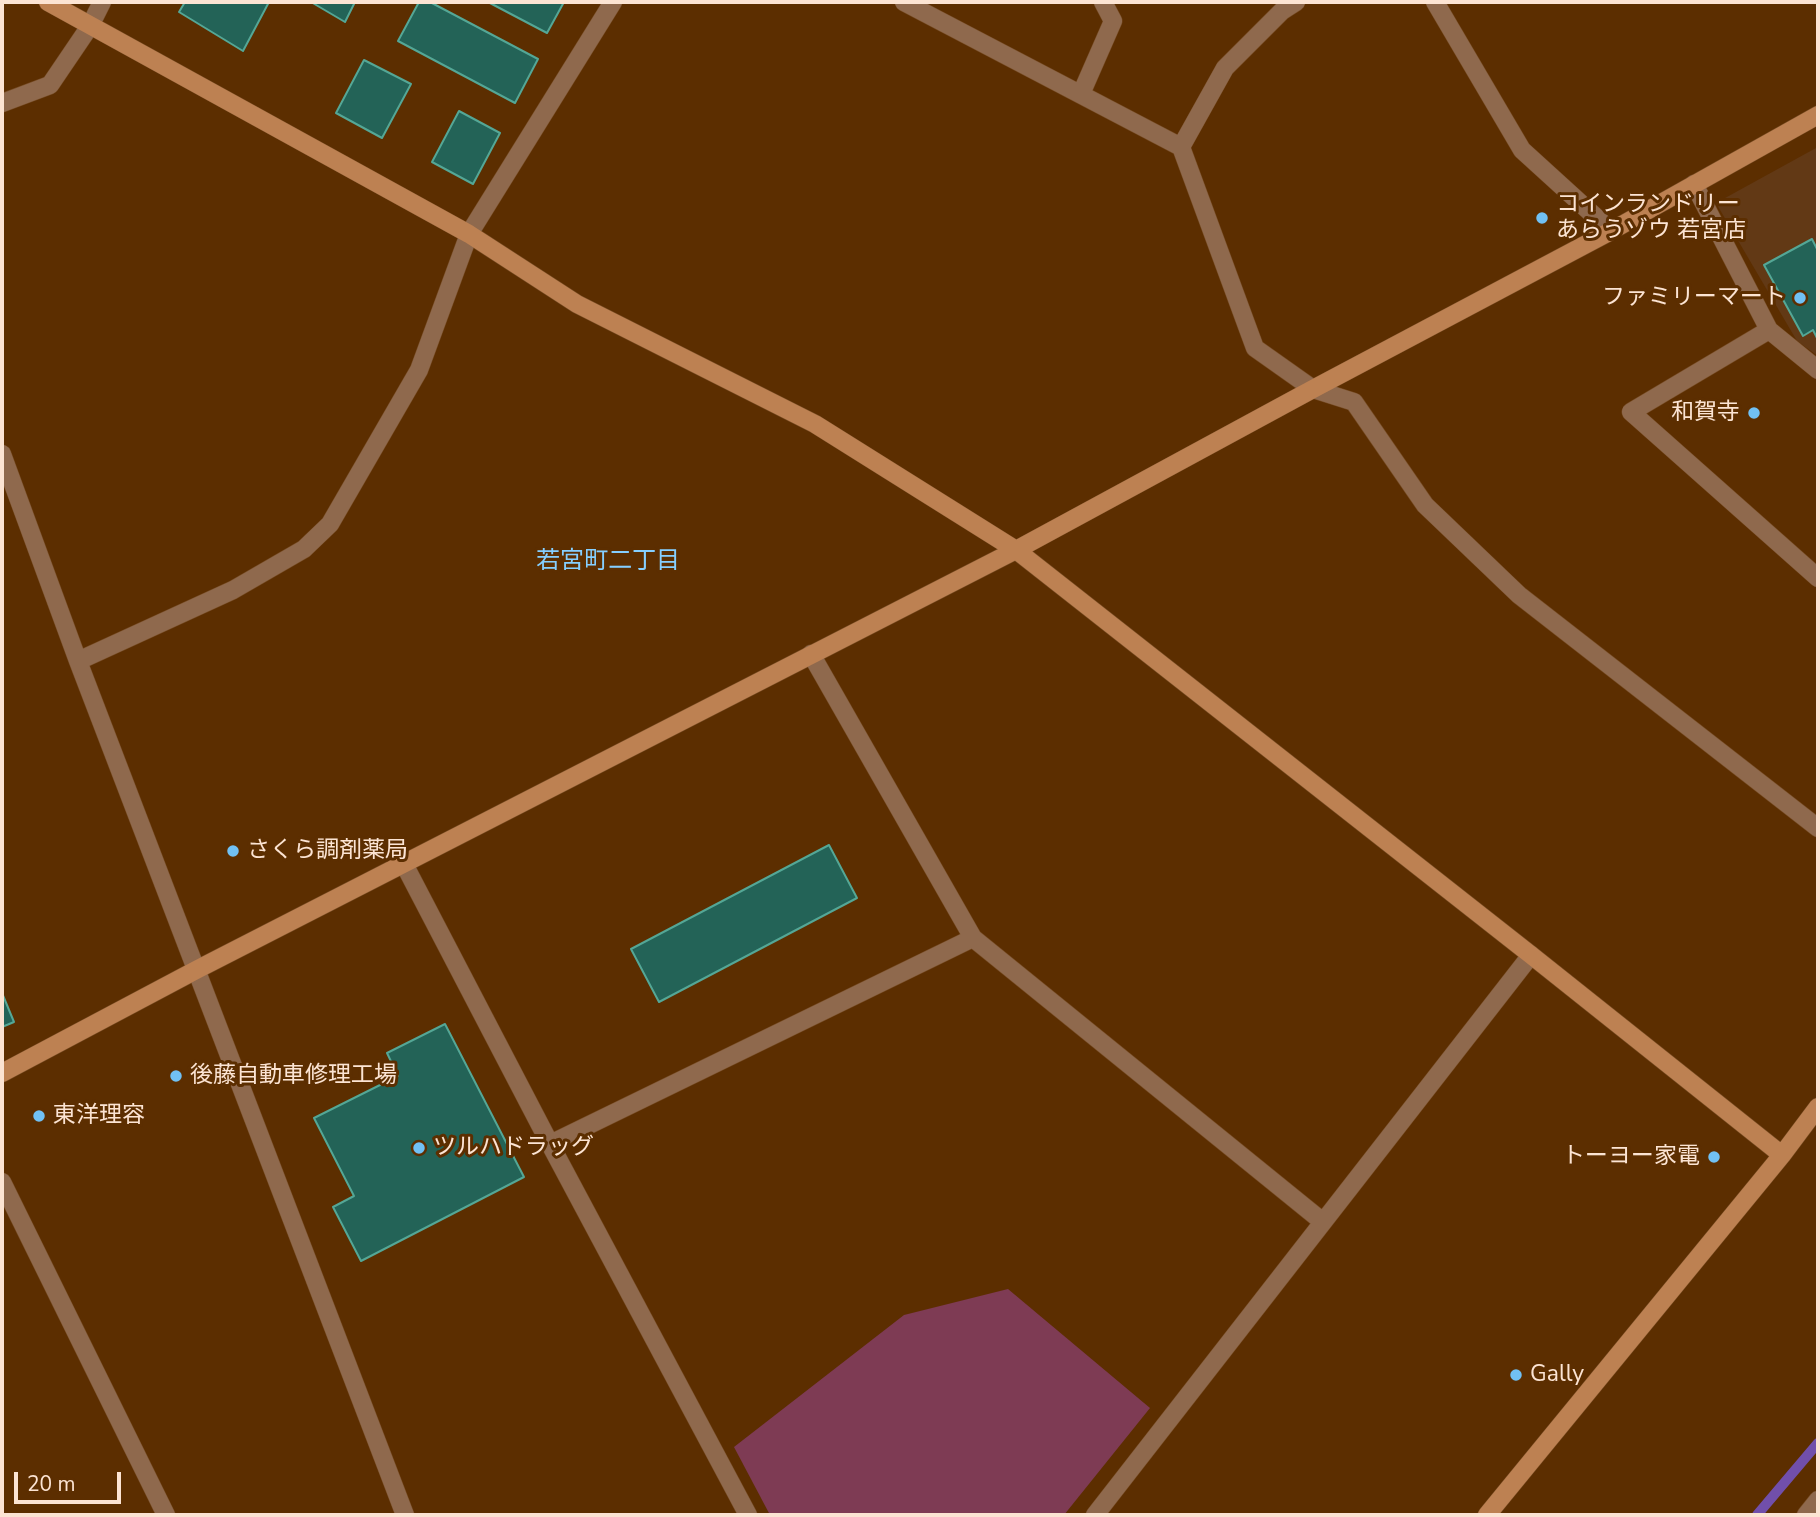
<!DOCTYPE html>
<html>
<head>
<meta charset="utf-8">
<style>
	body { margin:0 }
	#map { position:relative; width:1820px; height:1517px; overflow:hidden; background:#5c2e00; font-family:"Nunito Sans",sans-serif }
	canvas { display:block }
	.frame { position:absolute; inset:0; border:4px solid #fce4d3; pointer-events:none }
	.scale { position:absolute; left:14px; top:1472px; width:107px; height:32px; box-sizing:border-box; border:4px solid #fce4d3; border-top:0; padding-left:9px; font-size:21px; line-height:24px; white-space:nowrap; color:#fce4d3; -webkit-text-stroke:5px #5c2e00; paint-order:stroke }
</style>
</head>
<body>
<div id="map">
<canvas width="1820" height="1517"></canvas>
<div class="frame"></div>
<div class="scale">20 m</div>
</div>
<script>
const c = document.querySelector('canvas').getContext('2d');
c.lineJoin = 'round';
function fillPath(path, color) { c.fillStyle = color; c.fill(path, 'evenodd'); }
const toPath = rows => new Path2D(rows.map(r => 'M' + r).join(''));
function stroke(path, color, width, dash) { c.strokeStyle = color; c.lineWidth = width; c.lineCap = dash ? 'butt' : 'round'; c.setLineDash(dash || []); c.stroke(path); }
function drawText(font, color, halo, rows, align = 'center') {
  c.font = font + ' "Nunito Sans","Noto Sans JP",sans-serif'; c.lineWidth = 6; c.setLineDash([]); c.textBaseline = 'middle'; c.strokeStyle = halo; c.fillStyle = color; for (const [text, x, y, turn = 0] of rows) {
    c.save(); c.translate(x, y); c.rotate((+turn || 0) * Math.PI / 180); c.textAlign = isNaN(turn) ? turn : align; if (halo) c.strokeText(text, 0, 0); c.fillText(text, 0, 0); c.restore();
  }
}
fillPath(toPath([
	[1816,148,1818,148,1818,356,1797,341,1716,203]
]), '#623915');
fillPath(toPath([
	[1008,1289,1150,1408,1064,1515,770,1515,734,1447,904,1315]
]), '#7e3b54');
stroke(toPath([
	[1757,1515,1818,1443]
]), '#714fab', 10);
const building = toPath([
	[185,2,269,2,243,51,179,12,185,2],
	[311,2,355,2,345,22,311,2],
	[419,2,430,2,538,59,515,103,398,41,419,2],
	[488,2,564,2,547,33,488,2],
	[364,60,411,84,382,138,336,113,364,60],
	[459,111,500,133,473,184,432,162,459,111],
	[1812,239,1818,251,1818,340,1813,330,1803,336,1764,265,1812,239],
	[829,845,857,898,659,1002,631,949,829,845],
	[2,993,14,1022,2,1027,2,993],
	[445,1024,524,1177,361,1261,333,1207,354,1196,314,1118,398,1076,387,1053,445,1024]
]);
fillPath(building, '#236357');
stroke(building, '#54a796', 2);
const street = toPath([
	[904,2,1181,147,1255,348,1313,389,1354,402,1425,505,1519,595,1818,828],
	[1435,2,1522,150,1611,231],
	[1081,94,1113,21,1103,2],
	[2,103,50,85,90,26,102,2],
	[1181,147,1225,68,1282,11,1296,2],
	[1694,184,1769,330,1818,370],
	[1769,330,1631,412,1818,578],
	[2,454,78,661,405,1515],
	[811,654,973,938,1323,1222],
	[78,661,233,590,304,549,330,524,419,370,469,234,613,2],
	[404,864,550,1144,748,1515],
	[550,1144,973,938],
	[2,1182,166,1515],
	[1095,1515,1531,955],
	[1806,1515,1818,1500]
]);
const secondary = toPath([
	[48,2,469,234,577,304,815,424,1016,550,1531,955,1782,1155],
	[2,1073,198,969,1016,550,1313,389,1611,231,1818,115],
	[1487,1515,1782,1155,1818,1107]
]);
stroke(street, '#764b22', 19);
stroke(secondary, '#764b22', 19);
stroke(street, '#8f694d', 18);
stroke(secondary, '#bd8152', 18);
for (const [x, y, r, color] of [
	[1542,218,7,"#71c1f4"],
	[1800,298,7,"#71c1f4"],
	[1754,413,7,"#71c1f4"],
	[233,851,7,"#71c1f4"],
	[176,1076,7,"#71c1f4"],
	[39,1116,7,"#71c1f4"],
	[419,1148,7,"#71c1f4"],
	[1714,1157,7,"#71c1f4"],
	[1516,1375,7,"#71c1f4"]
]) { const dot = new Path2D(); dot.arc(x, y, r, 0, 2 * Math.PI); c.fillStyle = color; c.fill(dot); stroke(dot, '#5c2e00', 2.5); }
drawText('23px', '#fce4d3', '#5c2e00', [
	["コインランドリー",1556,205],
	["あらうゾウ 若宮店",1556,231],
	["ファミリーマート",1786,298,"right"],
	["和賀寺",1740,413,"right"],
	["さくら調剤薬局",247,851],
	["後藤自動車修理工場",190,1076],
	["東洋理容",53,1116],
	["ツルハドラッグ",433,1148],
	["トーヨー家電",1700,1157,"right"],
	["Gally",1530,1375]
], 'left');
drawText('24px', '#85cfff', '#5c2e00', [
	["若宮町二丁目",608,562]
]);
</script>
</body>
</html>
